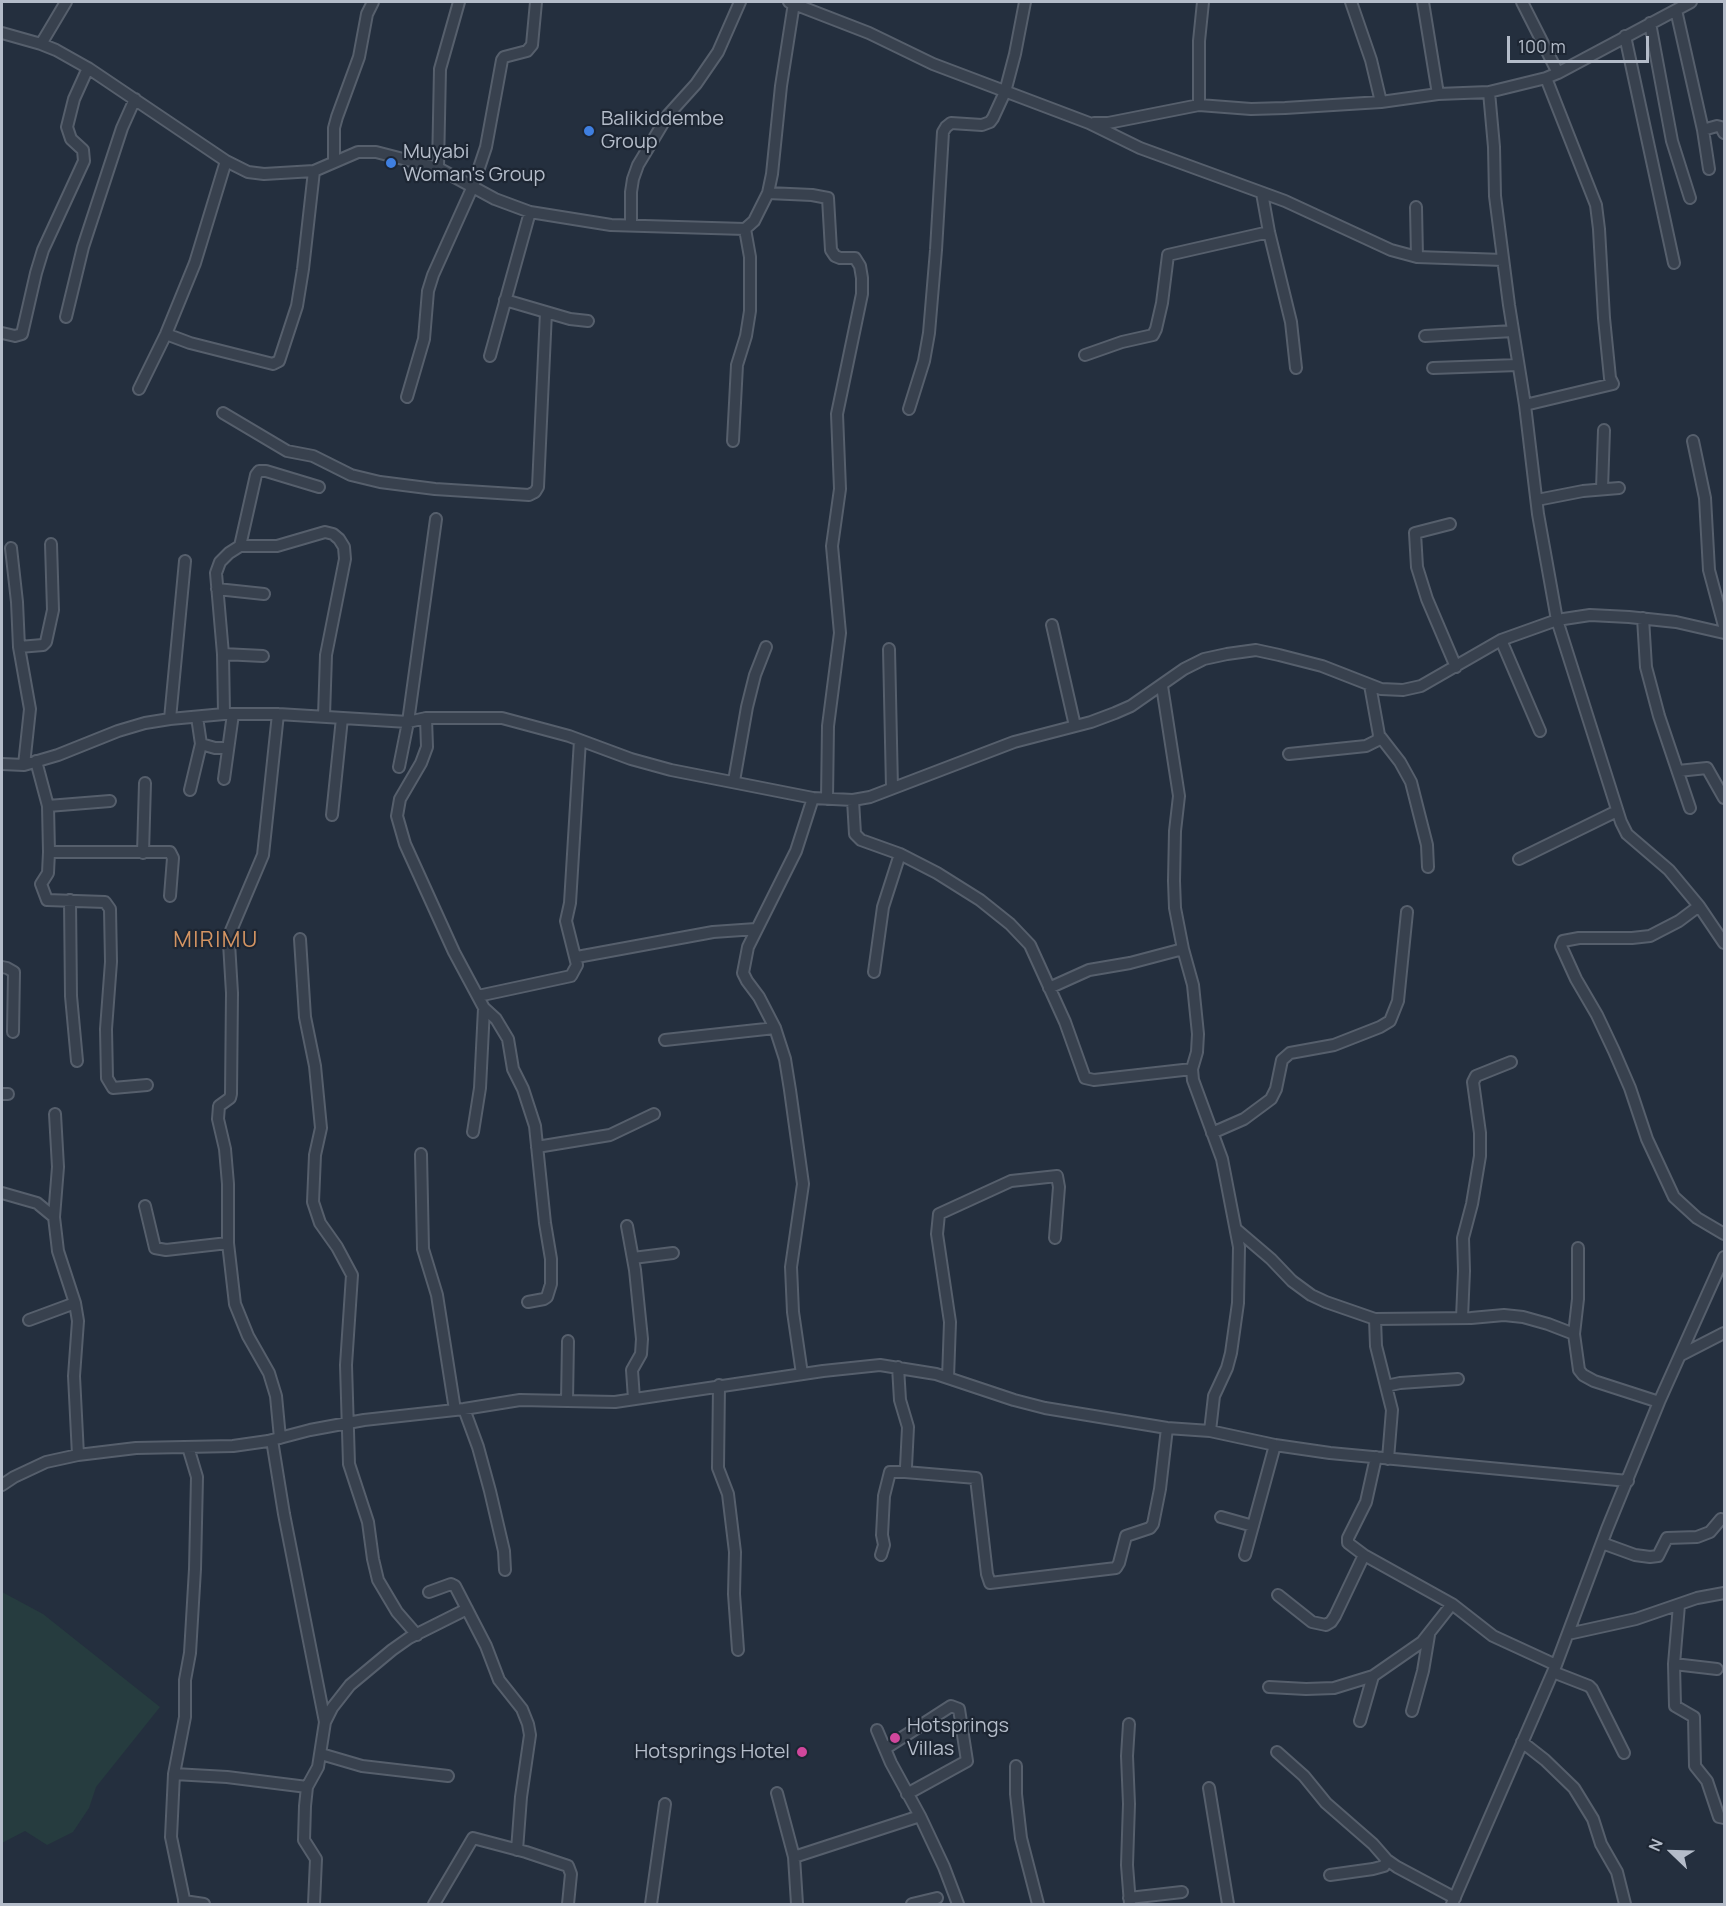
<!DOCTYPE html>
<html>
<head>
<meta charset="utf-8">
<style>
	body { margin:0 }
	#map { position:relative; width:1726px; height:1906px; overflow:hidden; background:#242f3e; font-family:Manrope,sans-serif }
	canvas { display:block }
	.frame { position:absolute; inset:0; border:3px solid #b4bcc9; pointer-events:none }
	.north { position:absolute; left:1642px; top:1822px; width:60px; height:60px; -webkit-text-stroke:4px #1d2633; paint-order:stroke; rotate:293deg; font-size:16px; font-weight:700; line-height:24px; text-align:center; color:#b4bcc9 }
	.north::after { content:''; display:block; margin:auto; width:21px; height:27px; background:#b4bcc9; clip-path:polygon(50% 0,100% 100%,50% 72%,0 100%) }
	.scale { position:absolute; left:1507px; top:36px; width:142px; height:27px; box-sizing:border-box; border:3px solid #b4bcc9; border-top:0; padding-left:8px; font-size:18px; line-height:21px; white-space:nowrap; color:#b4bcc9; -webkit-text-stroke:4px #1d2633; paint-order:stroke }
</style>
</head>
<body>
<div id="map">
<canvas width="1726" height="1906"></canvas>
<div class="frame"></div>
<div class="north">N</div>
<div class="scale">100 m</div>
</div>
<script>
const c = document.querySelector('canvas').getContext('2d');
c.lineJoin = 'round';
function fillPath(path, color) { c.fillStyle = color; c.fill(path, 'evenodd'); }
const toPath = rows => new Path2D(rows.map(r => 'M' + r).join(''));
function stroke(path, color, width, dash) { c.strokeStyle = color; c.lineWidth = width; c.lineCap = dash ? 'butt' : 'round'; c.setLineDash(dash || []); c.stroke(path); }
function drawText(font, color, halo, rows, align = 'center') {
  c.font = font + ' Manrope,sans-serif'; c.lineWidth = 4.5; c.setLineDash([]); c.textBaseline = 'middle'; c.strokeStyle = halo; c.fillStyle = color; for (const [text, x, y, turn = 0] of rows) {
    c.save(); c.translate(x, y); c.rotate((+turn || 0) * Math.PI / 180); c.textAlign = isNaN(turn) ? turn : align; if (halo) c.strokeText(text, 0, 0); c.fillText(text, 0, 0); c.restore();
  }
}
fillPath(toPath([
	[2,1592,43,1614,160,1707,96,1787,89,1808,73,1832,47,1845,25,1831,2,1843]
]), '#263c3f');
const street = toPath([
	[789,2,869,33,933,64,1089,123,1140,148,1285,201,1391,250,1417,257,1503,260],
	[1351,2,1371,60,1381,102],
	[1423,2,1438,94],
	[1522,2,1558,73],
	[1676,10,1703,130,1709,169],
	[1650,23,1672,141,1690,198],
	[2,33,41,44,56,50,88,68,226,161,248,172,264,174,314,171,358,152,376,152,438,168,495,199,530,212,611,225,745,229,754,221,768,193,772,174,781,86,794,3],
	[1625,36,1674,263],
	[41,44,66,2],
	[1489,92,1494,147,1495,196,1509,305,1525,405,1538,514,1557,620,1621,822,1627,834,1669,870,1699,906,1724,943],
	[1199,105,1199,41,1203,2],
	[1094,123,1108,123,1199,105,1251,109,1285,108,1381,102,1438,94,1489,92,1546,78,1558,73,1691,2],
	[1703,130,1717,126,1721,127,1724,133],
	[334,161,334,128,337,117,359,57,367,14,373,2],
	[438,168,440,69,459,2],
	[768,193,812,195,828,198,831,250,835,256,840,258,855,258,860,266,862,278,862,294,837,414,840,489,832,546,840,633,828,726,827,799],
	[1262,193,1269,232,1291,322,1296,368],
	[1416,207,1417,257],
	[631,225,631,192,633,179,638,165,668,115,696,84,718,52,740,2],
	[505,300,570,319,588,321],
	[66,317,83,247,122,128,135,99],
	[2,333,15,336,22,334,36,273,43,250,84,161,83,150,71,139,67,127,74,99,88,68],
	[166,334,190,343,273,364,279,361,297,306,303,269,314,171],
	[1425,336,1513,331],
	[1085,355,1122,342,1153,335,1156,329,1162,303,1168,255,1269,232],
	[490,356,530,212],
	[1433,368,1518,365],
	[139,389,166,334,195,263,226,161],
	[407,397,424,339,428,291,433,275,473,186,486,147,502,60,504,57,527,51,532,45,536,2],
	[1525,405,1613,384,1610,378,1604,318,1599,229,1596,205,1546,78],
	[909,409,924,361,929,333,936,250,943,132,946,127,951,123,982,125,990,122,993,118,1005,92,1015,54,1025,2],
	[223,413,287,451,313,456,351,475,380,482,435,489,529,495,535,492,538,487,546,312],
	[733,441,737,365,746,336,750,311,750,257,745,229],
	[1693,441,1705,498,1709,570,1724,626],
	[1602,489,1604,430],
	[1537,500,1583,491,1619,488],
	[1450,524,1415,533,1417,567,1427,599,1456,667],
	[240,546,256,475,259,471,266,471,319,487],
	[11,548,17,602,19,647,30,709,24,765],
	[217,589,264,594],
	[1643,618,1646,667,1659,716,1690,808],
	[1052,625,1075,726],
	[1501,640,1540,731],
	[19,647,43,645,46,642,53,610,51,544],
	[889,649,892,788],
	[223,654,263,656],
	[1162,686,1179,796,1175,831,1174,881,1175,908,1183,949],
	[224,714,223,654,216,573,220,562,229,553,240,546,277,546,325,532,333,534,339,539,344,547,345,559,326,655,324,716],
	[278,714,263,855,230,933,229,943,232,993,231,1094,230,1098,219,1106,218,1119,225,1149,228,1184,228,1243,235,1304,248,1336,269,1373,276,1396,280,1438],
	[197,717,201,744,215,748,228,748],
	[426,718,427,747,421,763,400,799,397,816,405,844,454,952,484,1008,496,1019,508,1039,513,1069,523,1089,535,1126,545,1223,551,1259,551,1284,547,1297,544,1299,528,1302],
	[170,719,185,561],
	[1379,735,1400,762,1411,782,1427,845,1428,867],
	[1289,754,1366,746,1378,740,1379,735,1370,685],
	[36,761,48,806,49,852,48,873,41,884,47,900,105,902,110,909,111,962,106,1029,107,1078,113,1088,147,1085],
	[2,764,24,765,58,755,118,731,145,723,170,719,224,714,278,714,408,722,426,718,502,718,569,736,631,759,671,770,813,798,853,800,870,797,1014,742,1091,722,1115,713,1131,706,1184,669,1204,659,1227,654,1256,650,1279,655,1322,666,1381,689,1403,690,1421,686,1501,640,1557,620,1590,615,1629,617,1676,622,1724,633],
	[399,767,408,722,436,519],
	[1678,771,1707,768,1724,798],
	[224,779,233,714],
	[734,781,747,707,755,675,766,647],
	[190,790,201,744],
	[853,800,855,834,861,840,900,854,937,873,980,900,1010,924,1030,945,1065,1022,1085,1078,1094,1080,1192,1069],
	[48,806,110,801],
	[332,815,342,718],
	[49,852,170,852,173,858,170,896],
	[143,853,145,783],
	[1519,859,1617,811],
	[70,900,71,996,77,1061],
	[1699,906,1679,921,1650,936,1632,938,1579,938,1563,941,1561,946,1576,979,1597,1015,1614,1051,1630,1088,1647,1139,1674,1197,1697,1218,1724,1234],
	[300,939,305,1017,315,1066,321,1128,315,1155,313,1202,320,1223,337,1247,352,1275,346,1365,349,1464,368,1522,373,1559,378,1580,397,1612,417,1635],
	[577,957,713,932,756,929],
	[2,967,7,968,14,972,13,1032],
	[874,972,883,907,900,854],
	[1049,988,1089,970,1130,963,1183,949,1193,985,1198,1034,1197,1052,1192,1069,1193,1080,1222,1159,1239,1247,1238,1303,1231,1353,1227,1368,1214,1396,1210,1431],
	[478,996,571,976,577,965,566,921,570,903,580,740],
	[665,1040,775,1028],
	[2,1094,8,1094],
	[55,1114,58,1167,54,1217,58,1251,75,1303,78,1321,74,1376,78,1455],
	[473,1132,480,1088,484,1008],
	[1212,1133,1244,1119,1271,1099,1276,1089,1282,1060,1290,1053,1334,1045,1380,1027,1390,1021,1398,1001,1407,912],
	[537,1147,610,1135,654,1114],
	[421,1154,423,1249,437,1295,455,1410],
	[2,1193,37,1203,54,1217],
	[145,1206,155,1248,166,1250,228,1243],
	[627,1226,635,1270,642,1339,641,1354,632,1370,634,1399],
	[1237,1230,1271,1259,1292,1281,1311,1295,1326,1302,1375,1319,1471,1318,1504,1315,1523,1317,1548,1324,1574,1334,1579,1370,1583,1375,1594,1381,1659,1402],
	[633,1258,673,1253],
	[1462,1318,1464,1271,1463,1238,1472,1204,1480,1156,1480,1133,1473,1082,1476,1076,1511,1062],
	[1375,1319,1376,1346,1392,1410,1388,1459],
	[29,1320,75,1303],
	[1574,1334,1578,1299,1578,1248],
	[1681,1355,1724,1333],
	[802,1374,793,1312,791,1267,803,1184,790,1090,785,1059,775,1028,759,997,747,981,743,973,748,947,796,851,813,798],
	[948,1378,950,1322,937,1234,939,1214,1011,1181,1057,1176,1059,1187,1055,1238],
	[719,1385,718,1468,728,1494,735,1552,734,1594,738,1650],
	[1386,1386,1400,1383,1458,1379],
	[567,1401,568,1341],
	[464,1409,478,1447,490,1491,504,1551,505,1570],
	[272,1440,284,1514,325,1722],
	[1376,1457,1366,1502,1348,1538,1348,1543,1364,1555,1452,1604,1493,1636,1556,1665],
	[905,1472,976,1478,987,1574,990,1583,1116,1568,1119,1563,1126,1536,1150,1528,1153,1524,1160,1489,1167,1428],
	[2,1485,14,1477,46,1462,78,1455,136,1448,233,1446,268,1441,310,1430,364,1420,464,1409,520,1400,615,1402,823,1371,880,1365,936,1374,1014,1400,1045,1408,1167,1428,1210,1431,1275,1445,1330,1453,1628,1481],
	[1221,1517,1253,1526],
	[1602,1543,1635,1555,1650,1557,1658,1556,1667,1538,1697,1537,1710,1532,1721,1519],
	[881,1555,884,1545,882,1535,884,1496,890,1472,905,1472,906,1467,908,1427,900,1400,898,1367],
	[1245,1555,1275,1445],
	[429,1592,451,1584,455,1586,486,1646,499,1680,522,1709,528,1724,530,1735,521,1797,517,1850],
	[1278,1595,1312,1622,1326,1625,1331,1622,1335,1616,1364,1555],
	[1679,1605,1674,1664,1675,1706,1694,1717,1695,1766,1707,1781,1719,1817,1724,1818],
	[1568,1634,1636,1619,1697,1598,1724,1593],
	[1674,1664,1717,1669],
	[1553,1672,1589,1686,1592,1689,1624,1753],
	[1269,1687,1306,1689,1334,1688,1373,1676,1422,1642,1452,1604],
	[1412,1711,1423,1671,1429,1635],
	[1360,1721,1373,1676],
	[1129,1724,1127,1756,1129,1804,1127,1865,1130,1904],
	[877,1730,891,1763,920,1816,944,1867,958,1904],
	[1522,1742,1545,1760,1574,1788,1593,1819,1601,1844,1617,1872,1625,1904],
	[886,1748,951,1706,959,1709,967,1761,907,1794],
	[1277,1752,1304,1776,1326,1803,1373,1844,1387,1860,1397,1867,1455,1898],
	[321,1754,362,1766,448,1776],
	[1016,1766,1016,1794,1021,1838,1038,1904],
	[174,1774,227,1777,307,1787],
	[1209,1788,1228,1904],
	[777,1793,794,1857,797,1904],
	[794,1857,920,1816],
	[1330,1875,1373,1869,1384,1866,1387,1860],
	[1129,1898,1182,1892],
	[184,1901,204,1904],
	[185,1904,171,1837,174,1774,185,1717,185,1680,190,1653,195,1569,197,1477,188,1447],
	[314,1904,316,1859,304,1840,305,1806,307,1787,318,1767,325,1722,332,1708,350,1685,392,1650,409,1638,467,1609],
	[434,1904,473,1838,526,1852,568,1866,571,1874,568,1904],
	[651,1904,665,1804],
	[912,1904,937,1898],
	[1452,1904,1556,1665,1607,1529,1659,1402,1724,1257]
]);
stroke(street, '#565f6c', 14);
stroke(street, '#38414e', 10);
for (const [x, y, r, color] of [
	[589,131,6,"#3f7fe0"],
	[391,163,6,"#3f7fe0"],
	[895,1738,6,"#d1479c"],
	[802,1752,6,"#d1479c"]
]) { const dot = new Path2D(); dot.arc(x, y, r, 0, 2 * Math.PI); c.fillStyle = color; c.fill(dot); stroke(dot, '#1d2633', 2); }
drawText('20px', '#b4bcc9', '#1d2633', [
	["Balikiddembe",601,119],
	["Group",601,142],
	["Muyabi",403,152],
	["Woman's Group",403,175],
	["Hotsprings",907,1726],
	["Villas",907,1749],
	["Hotsprings Hotel",790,1752,"right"]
], 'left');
c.letterSpacing = '1.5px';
drawText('22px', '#d59563', '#1d2633', [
	["MIRIMU",216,941]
]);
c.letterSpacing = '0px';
</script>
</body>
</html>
